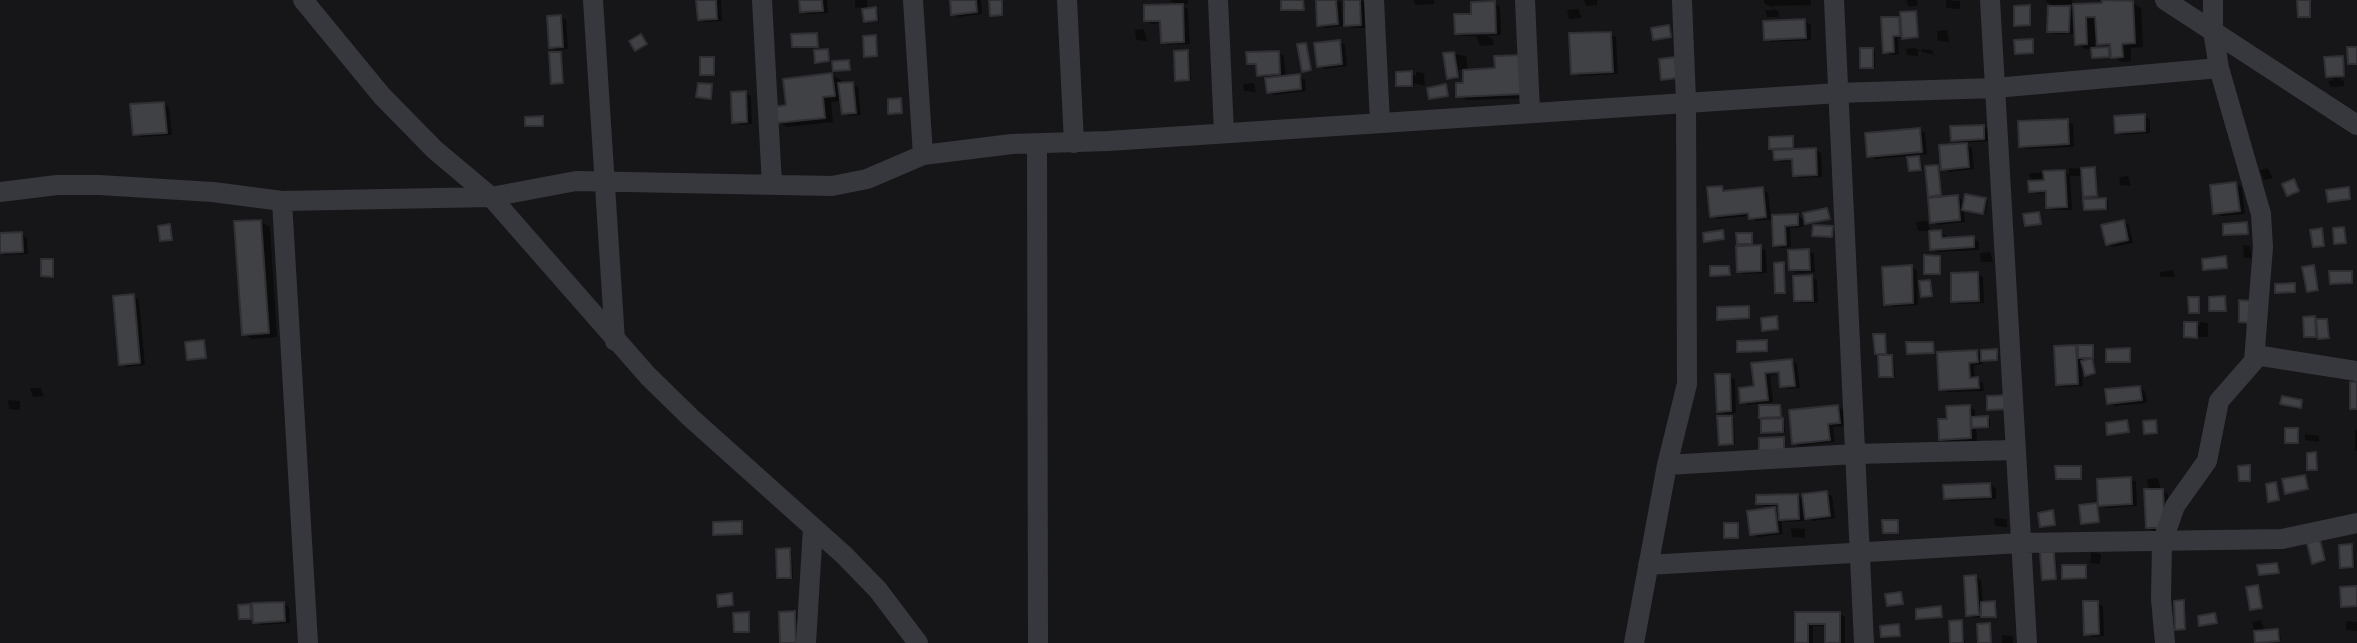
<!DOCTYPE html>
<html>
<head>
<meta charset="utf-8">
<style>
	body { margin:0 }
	canvas { display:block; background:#161618 }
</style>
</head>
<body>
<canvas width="2357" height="643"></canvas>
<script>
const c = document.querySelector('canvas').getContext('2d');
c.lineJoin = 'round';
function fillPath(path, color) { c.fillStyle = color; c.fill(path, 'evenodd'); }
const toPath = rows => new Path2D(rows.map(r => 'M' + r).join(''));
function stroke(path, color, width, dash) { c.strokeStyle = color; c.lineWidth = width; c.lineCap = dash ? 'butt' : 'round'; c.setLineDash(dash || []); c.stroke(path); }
fillPath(toPath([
	[698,0,721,0,722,21,705,22,699,19],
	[801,0,827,0,828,13,808,14,802,11],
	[855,0,867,0,868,10,878,10,879,21,866,21,864,8,855,7],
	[952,0,981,0,982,14,959,17,953,13],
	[1170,0,1188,0,1188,4,1180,4,1188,9,1190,44,1168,45,1162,42,1162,23,1152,24,1146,20,1178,6],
	[1318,0,1341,2,1343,26,1325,28,1319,24],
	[1346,0,1365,1,1366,28,1352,28,1346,25],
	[1413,0,1434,0,1434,4,1416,5],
	[1584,0,1597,0,1597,5,1586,6],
	[1764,0,1811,0,1811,5,1770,6,1778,11,1779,17,1767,17,1765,10,1775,10,1764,3],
	[1906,0,1917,0,1918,5,1909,7],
	[1946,0,1960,1,1960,9,1946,8],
	[2045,0,2072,0,2072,4,2055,5,2055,8],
	[2104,0,2124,0,2124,4,2132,3,2141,8,2143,47,2131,48,2131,61,2122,62,2110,55,2110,57,2096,58,2093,49,2086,49,2077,44,2076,34,2055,34,2049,30,2069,8,2075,12,2105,4],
	[2095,42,2107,49,2095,50],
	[1495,3,1500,7,1501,35,1487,36,1493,39,1494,45,1480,46,1476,36,1463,36,1457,33,1473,16],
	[1578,9,1582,18,1569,19,1567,10],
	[1915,13,1919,38,1898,38,1899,54,1891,55,1885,51,1898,19,1903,21],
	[560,17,566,20,568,49,556,50,551,47],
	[1805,21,1811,25,1811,40,1771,42,1766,38],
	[1144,29,1147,41,1136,40,1135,30],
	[1947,30,1949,42,1938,41,1937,31],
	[1610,34,1616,37,1618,74,1579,76,1573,72],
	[1339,42,1345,45,1347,66,1325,69,1319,66],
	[1306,45,1312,70,1306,72,1304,70],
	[1915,48,1921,52,1921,49,1932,50,1934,55,1918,51,1918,56,1907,55,1906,49],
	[1873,50,1875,51,1875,68,1864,68,1862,67],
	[1187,52,1190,54,1191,80,1179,81],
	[1279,53,1284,56,1286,78,1299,76,1305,80,1306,91,1274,95,1268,91,1267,78,1258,75,1258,66,1248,63],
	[561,54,563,55,564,83,555,84,553,82],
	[1454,54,1466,56,1468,71,1531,98,1467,100,1458,95,1465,84,1465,69,1458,70,1460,77,1449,77],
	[2342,58,2346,76,2336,77,2344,81,2344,86,2331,87,2328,81,2335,80,2328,76],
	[714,59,716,76,702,74],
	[1416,72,1424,73,1425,86,1414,83,1414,86,1398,85,1411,73,1416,76],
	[832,75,841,80,841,85,852,84,858,87,861,115,849,116,843,113,842,101,831,102,833,122,787,127,778,122],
	[1254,83,1256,92,1244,91,1243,84],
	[745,93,751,96,752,124,740,125,734,122],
	[164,104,169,107,172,135,140,137,135,134],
	[2144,116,2150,120,2150,133,2122,135,2117,131],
	[2067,121,2073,124,2074,147,2026,149,2021,146],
	[1984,127,1989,130,1990,141,1962,143,1972,148,1974,169,1949,172,1943,168,1963,145,1953,139],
	[1919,130,1925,133,1927,154,1914,155,1921,159,1923,170,1911,170,1909,156,1875,159,1869,155],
	[1792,138,1795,151,1815,150,1821,153,1822,177,1800,178,1795,175,1794,161,1781,162,1776,158,1775,149],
	[1937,167,1942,199,1957,197,1966,202,1986,200,1988,201,1985,214,1964,210,1965,222,1938,225,1932,222,1936,199,1930,196],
	[2069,168,2097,170,2098,200,2108,201,2108,210,2086,209,2093,201,2085,196,2084,176,2070,176,2072,210,2054,210,2048,207,2048,193,2036,194,2031,190,2037,182,2030,178,2029,173,2065,172,2069,174],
	[2268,168,2273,178,2264,180,2260,170],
	[2128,176,2131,186,2120,185,2119,177],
	[2236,184,2242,187,2245,214,2221,216,2215,213],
	[1722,188,1728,191,1762,189,1768,193,1771,217,1797,216,1807,221,1827,210,1831,219,1809,224,1803,221,1803,227,1790,228,1791,247,1781,248,1775,245,1774,219,1756,221,1750,216,1717,219,1712,216],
	[1927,221,1930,231,1918,231,1916,222],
	[261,222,270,227,277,337,252,339,244,334],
	[2123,222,2129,225,2133,243,2113,247,2107,244],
	[1941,232,1946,236,1947,240,1973,238,1979,242,1979,250,1937,252,1932,249],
	[22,234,27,238,28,254,4,255,0,252,0,235],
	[1751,235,1754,247,1766,250,1767,273,1744,274,1738,270,1746,248,1739,243],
	[2243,245,2250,246,2252,258,2244,258],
	[1809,251,1814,254,1815,272,1796,273,1791,269],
	[1990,252,1993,262,1981,262,1980,253],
	[1783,264,1786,266,1786,293,1779,293],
	[1911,267,1917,270,1918,305,1892,307,1886,303],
	[2314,267,2320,290,2311,292,2309,291],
	[2173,270,2175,277,2160,277,2160,272],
	[1977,274,1983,277,1984,303,1959,304,1953,301],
	[1812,277,1817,280,1818,303,1801,303,1796,300],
	[133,296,139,300,145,365,127,367,121,364],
	[2314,318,2329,322,2330,338,2306,336],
	[2200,322,2208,323,2208,337,2186,336,2196,324,2200,326],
	[1884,336,1887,357,1894,358,1895,377,1881,376,1880,355,1876,353],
	[2076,347,2080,350,2094,348,2094,358,2082,358,2082,363,2093,362,2096,374,2088,376,2082,372,2083,386,2063,387,2058,384],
	[1996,351,1999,358,1983,359,1983,364,1974,365,1975,380,1983,383,1984,391,1947,392,1941,389,1977,352,1983,356],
	[1792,361,1797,364,1800,388,1788,389,1782,386,1781,374,1770,375,1773,402,1748,405,1742,402,1756,388,1754,365],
	[1729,376,1735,379,1736,413,1724,414,1719,410],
	[30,388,41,388,44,396,33,397],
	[2140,388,2145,391,2147,403,2114,406,2108,402],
	[8,400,20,401,20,410,9,409],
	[1780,407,1782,417,1776,417,1784,422,1785,432,1765,433,1769,421,1761,416],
	[1838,407,1844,410,1845,426,1833,427,1835,442,1799,446,1794,442],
	[1969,407,1975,410,1975,419,1990,419,1990,427,1976,428,1977,441,1947,442,1941,439,1949,421],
	[1731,418,1734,419,1735,444,1723,445],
	[2355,430,2357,430,2357,451,2355,450],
	[2305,434,2319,436,2319,442,2305,440],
	[2158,478,2161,490,2168,494,2170,530,2153,531,2147,527,2155,491,2148,487,2147,479],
	[2130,479,2136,482,2137,506,2106,508,2100,505],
	[1990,485,1996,489,1996,499,1951,501,1945,498],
	[1826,493,1832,496,1835,518,1813,521,1804,516,1804,521,1786,522,1781,519,1783,534,1758,537,1752,534,1775,509,1780,512,1780,506,1764,506,1758,503,1798,496,1805,500],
	[1994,518,2007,519,2007,527,1995,526],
	[1791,528,1805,529,1805,538,1792,537],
	[2320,542,2327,561,2316,564,2314,562],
	[2352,546,2354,548,2355,568,2344,568,2342,567],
	[790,550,792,552,793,578,781,578,779,577],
	[2091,552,2101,554,2100,564,2090,563],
	[2054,554,2056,555,2057,579,2046,580,2044,578],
	[1976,577,1981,580,1983,604,1997,604,1997,615,1974,618,1968,615],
	[2184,602,2186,604,2186,629,2179,630,2177,628],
	[2097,603,2103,606,2104,636,2092,637,2086,634],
	[284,604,289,607,290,623,261,625,255,619,241,618,249,606,255,609],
	[795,613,800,616,801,643,782,643],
	[1797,614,1839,614,1845,617,1845,643,1827,643,1827,626,1813,626,1813,643,1797,643],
	[2261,620,2265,632,2280,632,2281,641,2257,642,2252,622],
	[2346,621,2357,622,2357,631,2346,630],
	[1962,622,1965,643,1952,643],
	[2002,635,2013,636,2013,643,2002,643]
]), '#0007');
const building = toPath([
	[696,0,716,0,717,19,698,20,696,0],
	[799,0,822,0,823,11,800,12,799,0],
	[950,0,976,0,977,12,951,15,950,0],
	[989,0,1002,0,1002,15,990,16,989,0],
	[1281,0,1303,0,1304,10,1281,10,1281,0],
	[1316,0,1336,0,1338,24,1317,26,1316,0],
	[1344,0,1360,0,1361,25,1344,26,1344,0],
	[2102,0,2133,1,2135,43,2122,44,2123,57,2111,58,2110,44,2097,45,2095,17,2086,17,2087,44,2075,45,2073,4,2102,3,2102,0],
	[2297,0,2310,0,2310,17,2298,17,2297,0],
	[1495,1,1496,33,1455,34,1454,14,1471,14,1471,2,1495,1],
	[1183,4,1184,42,1161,43,1160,21,1144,21,1144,5,1183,4],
	[2030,5,2030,25,2014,26,2014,6,2030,5],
	[2048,6,2070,6,2069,32,2047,32,2048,6],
	[876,7,877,20,864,22,862,9,876,7],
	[1916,11,1918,37,1902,39,1900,12,1916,11],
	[561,15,563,47,549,48,547,16,561,15],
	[1881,17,1899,17,1900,36,1893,36,1894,52,1883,53,1881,17],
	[1805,19,1806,38,1764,40,1763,21,1805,19],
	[1669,25,1671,37,1653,40,1651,28,1669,25],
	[1611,32,1613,72,1571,74,1569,33,1611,32],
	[817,33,818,47,792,47,791,34,817,33],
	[641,34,647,44,635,51,629,41,641,34],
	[876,35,877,56,864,57,863,36,876,35],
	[2033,39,2033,53,2015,54,2014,40,2033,39],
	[1340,40,1342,64,1317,67,1314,43,1340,40],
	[1306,43,1311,70,1302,72,1297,44,1306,43],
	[2109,47,2109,57,2092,58,2091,48,2109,47],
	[2347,47,2357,47,2357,64,2348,64,2347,47],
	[1860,48,1873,48,1873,68,1860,68,1860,48],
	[828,49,829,61,815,63,814,50,828,49],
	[1188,50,1189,80,1175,81,1174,51,1188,50],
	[1279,51,1280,74,1257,76,1256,64,1247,64,1246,52,1279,51],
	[549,52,561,52,563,83,551,84,549,52],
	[1454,52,1458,77,1447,79,1443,53,1454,52],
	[1521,55,1523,94,1456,97,1456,83,1463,83,1463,70,1495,68,1494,56,1521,55],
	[2343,56,2344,76,2326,77,2324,57,2343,56],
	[700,57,714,57,714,75,700,75,700,57],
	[1675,57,1677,78,1661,80,1659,59,1675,57],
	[849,60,850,70,833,71,832,61,849,60],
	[1412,71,1412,86,1396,86,1396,72,1412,71],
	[832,73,835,96,823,97,825,118,776,123,774,107,786,105,783,79,832,73],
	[1300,74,1301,89,1267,93,1265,78,1300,74],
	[853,82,856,113,842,114,838,83,853,82],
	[698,83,712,84,711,99,696,97,698,83],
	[1446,84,1448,96,1429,99,1427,88,1446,84],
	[746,91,747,122,732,123,731,92,746,91],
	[901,98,902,113,888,114,888,99,901,98],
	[164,102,167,133,133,135,130,104,164,102],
	[2145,114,2145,131,2115,133,2114,116,2145,114],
	[543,116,543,126,525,126,525,117,543,116],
	[2068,119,2069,144,2019,147,2018,121,2068,119],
	[1984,125,1984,139,1951,141,1950,126,1984,125],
	[1920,128,1922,152,1867,157,1865,133,1920,128],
	[1793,136,1793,148,1769,149,1769,137,1793,136],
	[1967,143,1969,167,1941,170,1939,145,1967,143],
	[1816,148,1817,175,1793,176,1792,159,1774,160,1773,150,1816,148],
	[1919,156,1921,170,1909,171,1907,157,1919,156],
	[1938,165,1941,195,1928,197,1925,166,1938,165],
	[2095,167,2097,196,2083,197,2081,168,2095,167],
	[2065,170,2067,207,2046,208,2046,191,2029,192,2028,181,2044,180,2043,171,2065,170],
	[2294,179,2299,191,2287,196,2282,184,2294,179],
	[2236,182,2240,211,2213,214,2210,185,2236,182],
	[1722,186,1723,191,1763,187,1766,217,1749,219,1748,213,1710,217,1707,187,1722,186],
	[2349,187,2350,199,2328,202,2326,190,2349,187],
	[1965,194,1986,198,1983,214,1962,210,1965,194],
	[1958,195,1960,220,1930,223,1928,198,1958,195],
	[2106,198,2106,209,2084,210,2083,199,2106,198],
	[1827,208,1830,219,1805,224,1803,213,1827,208],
	[2039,212,2041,224,2025,226,2023,214,2039,212],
	[1798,214,1798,225,1785,226,1786,245,1773,246,1772,215,1798,214],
	[261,220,269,333,242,335,234,221,261,220],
	[2124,220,2128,240,2106,245,2101,225,2124,220],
	[2247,222,2248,234,2223,235,2223,224,2247,222],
	[170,224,172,240,160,241,158,226,170,224],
	[1813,225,1833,226,1832,237,1812,236,1813,225],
	[2344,227,2346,243,2334,244,2333,228,2344,227],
	[2322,228,2324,246,2313,247,2310,230,2322,228],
	[1723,230,1724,239,1704,242,1703,233,1723,230],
	[1941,230,1942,238,1974,236,1974,247,1930,250,1929,231,1941,230],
	[22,232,23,252,0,253,0,233,22,232],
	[1736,233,1752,233,1752,244,1737,244,1736,233],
	[1761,245,1761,271,1737,272,1736,246,1761,245],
	[1809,249,1810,270,1789,270,1788,250,1809,249],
	[1924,255,1940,256,1940,274,1924,274,1924,255],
	[2226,256,2227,268,2203,270,2202,259,2226,256],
	[41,259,53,259,53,277,41,276,41,259],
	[1784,262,1785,293,1775,293,1774,263,1784,262],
	[1912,265,1913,303,1884,305,1882,267,1912,265],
	[2314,265,2318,290,2307,292,2302,267,2314,265],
	[1710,266,1729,266,1730,275,1710,276,1710,266],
	[2329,271,2352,271,2352,283,2330,284,2329,271],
	[1978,272,1979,301,1951,302,1951,273,1978,272],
	[1812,275,1813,301,1794,301,1793,276,1812,275],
	[1930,280,1932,296,1921,297,1919,281,1930,280],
	[2295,283,2295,292,2275,293,2275,284,2295,283],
	[134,294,140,363,119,365,113,296,134,294],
	[2225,296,2226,311,2209,311,2209,297,2225,296],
	[2188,297,2199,297,2199,313,2189,313,2188,297],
	[2239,300,2254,301,2253,323,2239,322,2239,300],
	[1749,306,1749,318,1717,320,1717,307,1749,306],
	[1777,316,1778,329,1762,331,1761,318,1777,316],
	[2315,316,2316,337,2304,337,2303,317,2315,316],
	[2316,319,2327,319,2329,338,2318,339,2316,319],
	[2184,322,2197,322,2197,338,2184,337,2184,322],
	[1873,334,1885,334,1886,354,1875,354,1873,334],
	[204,340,206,358,187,360,185,342,204,340],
	[1767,340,1767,351,1737,352,1737,341,1767,340],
	[1906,342,1933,342,1934,353,1907,354,1906,342],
	[2076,345,2078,384,2056,385,2054,346,2076,345],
	[2078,345,2093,345,2093,358,2078,358,2078,345],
	[2130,348,2130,362,2106,362,2106,349,2130,348],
	[1997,349,1997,360,1981,361,1981,350,1997,349],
	[1977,350,1978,362,1969,363,1970,378,1978,377,1979,388,1939,390,1937,352,1977,350],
	[1878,355,1892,355,1893,377,1879,377,1878,355],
	[2092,358,2095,373,2085,376,2081,361,2092,358],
	[1792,359,1795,386,1780,387,1779,372,1765,373,1768,400,1740,403,1739,388,1754,386,1751,363,1792,359],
	[1715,374,1730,374,1731,411,1717,412,1715,374],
	[2350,382,2357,382,2357,409,2350,409,2350,382],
	[2140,386,2142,400,2107,404,2105,389,2140,386],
	[2009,395,2009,409,1987,410,1987,396,2009,395],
	[2282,396,2302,400,2301,408,2280,404,2282,396],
	[1759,405,1780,405,1781,417,1759,418,1759,405],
	[1838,405,1840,423,1828,424,1830,440,1792,444,1789,410,1838,405],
	[1970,405,1971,438,1939,440,1938,419,1947,419,1946,406,1970,405],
	[1717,416,1732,416,1733,444,1719,445,1717,416],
	[1988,416,1988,427,1972,428,1971,417,1988,416],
	[1783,418,1783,432,1761,433,1761,419,1783,418],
	[2127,420,2129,432,2107,435,2106,423,2127,420],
	[2156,420,2157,433,2144,434,2143,421,2156,420],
	[2285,428,2298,428,2298,443,2285,443,2285,428],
	[1784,437,1784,451,1759,451,1759,438,1784,437],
	[2316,452,2317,470,2307,470,2307,453,2316,452],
	[2250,465,2250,481,2239,481,2238,466,2250,465],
	[2055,466,2081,466,2081,479,2056,479,2055,466],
	[2305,475,2308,489,2285,494,2282,479,2305,475],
	[2131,477,2132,504,2098,506,2097,479,2131,477],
	[2276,482,2279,500,2268,502,2266,484,2276,482],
	[1990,483,1991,497,1944,499,1943,485,1990,483],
	[2144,489,2163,489,2165,528,2146,528,2144,489],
	[1827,491,1830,516,1805,519,1802,494,1827,491],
	[1798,494,1799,519,1779,520,1778,504,1756,504,1756,495,1798,494],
	[2097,503,2099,522,2081,524,2079,505,2097,503],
	[1775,507,1778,532,1750,535,1747,511,1775,507],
	[2053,510,2055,525,2040,527,2038,513,2053,510],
	[1882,520,1898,520,1898,533,1883,533,1882,520],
	[742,521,742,534,713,535,713,522,742,521],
	[1724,523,1738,523,1738,538,1724,538,1724,523],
	[2320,540,2325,560,2312,564,2307,543,2320,540],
	[2352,544,2353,567,2340,568,2339,545,2352,544],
	[790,548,791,578,777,578,776,549,790,548],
	[2040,552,2054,552,2056,579,2042,580,2040,552],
	[2277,563,2279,573,2259,575,2257,565,2277,563],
	[2062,565,2086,565,2086,578,2062,579,2062,565],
	[1976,575,1979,615,1966,616,1964,576,1976,575],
	[2258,585,2262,608,2250,610,2246,587,2258,585],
	[2357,586,2357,606,2341,607,2340,587,2357,586],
	[1901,592,1903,604,1887,606,1885,594,1901,592],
	[732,593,733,605,718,607,717,595,732,593],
	[2184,600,2185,629,2175,630,2174,601,2184,600],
	[1995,601,1996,617,1981,617,1981,602,1995,601],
	[2083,601,2098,601,2099,634,2084,635,2083,601],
	[284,602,285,621,253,623,252,603,284,602],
	[250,604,251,619,239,619,238,605,250,604],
	[1941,606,1942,617,1916,619,1916,609,1941,606],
	[795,611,796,643,780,643,779,612,795,611],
	[749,612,749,632,734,632,733,613,749,612],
	[1795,612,1840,612,1840,643,1825,643,1825,624,1808,624,1808,643,1795,643,1795,612],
	[2215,613,2217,623,2199,626,2198,616,2215,613],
	[1962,620,1963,643,1950,643,1949,621,1962,620],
	[1990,623,1991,643,1978,643,1977,624,1990,623],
	[1899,624,1900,636,1881,637,1880,626,1899,624],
	[2278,629,2279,641,2255,643,2254,631,2278,629]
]);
fillPath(building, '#404145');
stroke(building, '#303034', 2);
stroke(toPath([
	[303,0,382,96,435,150,491,197,648,376,691,418,844,555,878,590,918,643],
	[593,0,615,341],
	[762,0,772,185],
	[913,0,923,155],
	[1067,0,1074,143],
	[1218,0,1224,133],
	[1374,0,1380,123],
	[1525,0,1530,112],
	[1834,0,1864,643],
	[1990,0,2027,643],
	[2165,0,2357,125],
	[1037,144,1038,643],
	[0,192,57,185,99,185,213,192,282,201,491,197,576,181,832,186,867,179,923,155,1012,144,1108,141,1838,93,1995,88,2219,68],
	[282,201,308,643],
	[2255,355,2357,371],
	[1667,465,1855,454,2015,450],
	[1648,565,2020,543,2282,539,2357,523],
	[806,643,813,528],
	[1634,643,1667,465,1687,384,1686,101,1682,0],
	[2165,643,2161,599,2162,543,2175,506,2207,461,2219,401,2254,361,2263,247,2261,214,2219,68,2213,31,2213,0]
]), '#37383d', 20);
</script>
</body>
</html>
